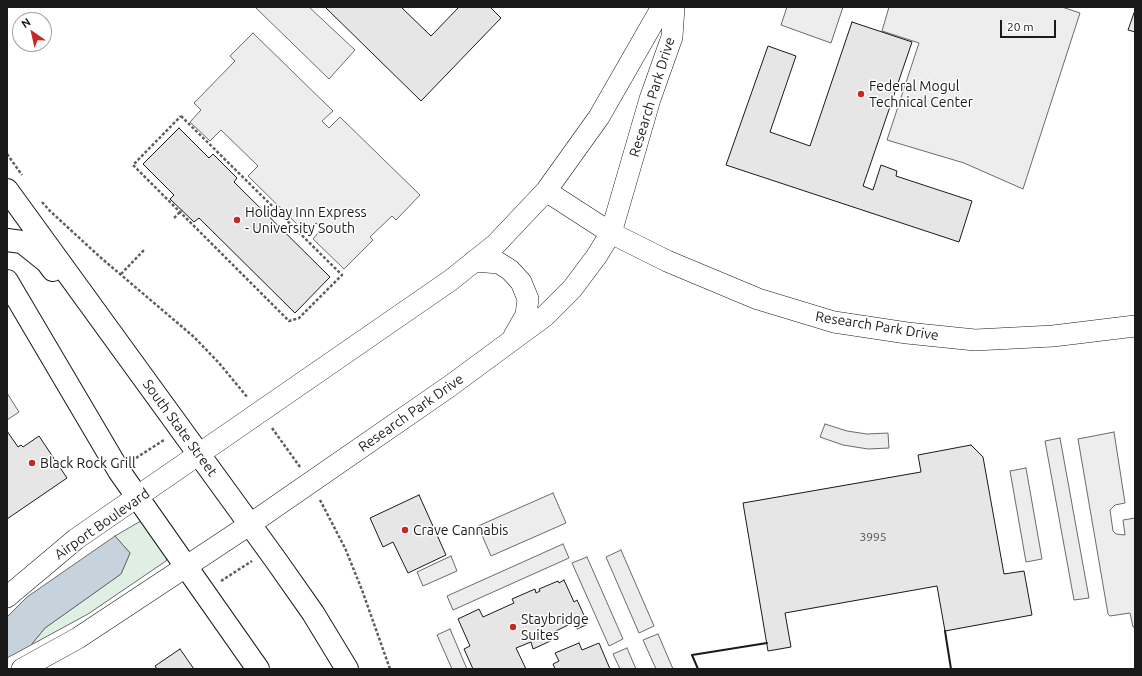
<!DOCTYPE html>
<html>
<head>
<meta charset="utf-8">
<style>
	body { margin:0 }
	#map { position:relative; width:1142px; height:676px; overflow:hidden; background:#fff; font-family:Ubuntu,sans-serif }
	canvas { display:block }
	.frame { position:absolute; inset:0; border:8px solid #1a1a1a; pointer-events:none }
	.north { position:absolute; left:12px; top:12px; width:40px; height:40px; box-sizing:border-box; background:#fff; border:1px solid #a3a3a3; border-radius:50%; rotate:326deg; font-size:11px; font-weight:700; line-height:16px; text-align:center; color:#1a1a1a }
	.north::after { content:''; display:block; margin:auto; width:14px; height:18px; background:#c62828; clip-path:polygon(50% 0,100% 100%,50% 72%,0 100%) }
	.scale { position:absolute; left:1000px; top:20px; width:56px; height:18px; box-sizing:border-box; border:2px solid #1a1a1a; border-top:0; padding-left:5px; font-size:12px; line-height:14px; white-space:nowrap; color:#1a1a1a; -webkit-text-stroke:3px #fff; paint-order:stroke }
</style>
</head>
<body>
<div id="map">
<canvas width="1142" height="676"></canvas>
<div class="frame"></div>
<div class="north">N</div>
<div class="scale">20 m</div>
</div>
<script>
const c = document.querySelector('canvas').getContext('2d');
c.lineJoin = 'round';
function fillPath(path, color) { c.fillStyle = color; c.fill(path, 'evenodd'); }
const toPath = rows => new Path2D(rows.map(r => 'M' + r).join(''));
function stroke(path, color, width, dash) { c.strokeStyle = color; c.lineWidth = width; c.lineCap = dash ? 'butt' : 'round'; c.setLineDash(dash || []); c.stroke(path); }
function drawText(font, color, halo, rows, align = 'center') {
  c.font = font + ' Ubuntu,sans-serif'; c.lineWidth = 3; c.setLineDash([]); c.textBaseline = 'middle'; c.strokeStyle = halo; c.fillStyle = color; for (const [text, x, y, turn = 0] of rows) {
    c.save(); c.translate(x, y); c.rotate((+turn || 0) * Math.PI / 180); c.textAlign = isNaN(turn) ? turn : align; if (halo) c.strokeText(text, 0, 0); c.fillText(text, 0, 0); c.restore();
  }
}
const green = toPath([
	[144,520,168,556,166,561,88,614,31,645,45,628,121,574,130,553,115,536,139,522,144,520]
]);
fillPath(green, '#e0efe3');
stroke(green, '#6a6a6a', 1);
const parking = toPath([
	[255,7,309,7,355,50,329,79,255,7],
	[787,7,843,7,831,43,781,25,787,7],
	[889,7,1062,7,1080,13,1023,189,964,163,887,140,919,43,882,31,889,7],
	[253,33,333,111,322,121,329,128,340,117,420,195,396,220,392,216,370,237,373,240,344,269,313,239,322,228,316,223,306,233,248,176,258,166,221,130,210,141,190,122,201,110,194,103,235,61,230,56,253,33],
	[7,393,19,412,7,420,7,393],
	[825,424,847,431,867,434,888,433,889,448,868,449,843,445,820,437,825,424],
	[1114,432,1125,503,1115,505,1110,510,1113,531,1116,534,1125,535,1123,520,1135,518,1135,627,1133,627,1130,613,1110,616,1108,614,1078,439,1114,432],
	[1060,438,1089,598,1074,600,1045,441,1060,438],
	[1026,468,1042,559,1026,562,1010,471,1026,468],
	[553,493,566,523,491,556,478,526,553,493],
	[563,544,569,558,453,610,447,596,563,544],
	[621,550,654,626,639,633,606,557,621,550],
	[451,556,457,571,423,586,417,572,451,556],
	[587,557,623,639,609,646,572,563,587,557],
	[450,629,467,669,452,669,437,635,450,629],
	[658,634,673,669,656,669,643,640,658,634],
	[627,648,636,669,620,669,613,654,627,648]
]);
fillPath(parking, '#ededed');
stroke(parking, '#6a6a6a', 1);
const water = toPath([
	[115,536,130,553,121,574,45,628,31,645,7,658,7,617,27,597,115,536]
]);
fillPath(water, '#c6d2dc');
stroke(water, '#6a6a6a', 1);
const building = toPath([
	[325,7,401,7,431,36,459,7,490,7,501,18,421,101,325,7],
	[1135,10,1135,32,1128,30,1135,10],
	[852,22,912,42,863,186,873,190,881,165,897,171,896,176,972,201,959,242,726,165,768,46,796,56,770,132,810,146,852,22],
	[179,128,209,158,213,154,237,178,234,182,330,277,295,313,199,218,194,222,170,199,174,195,143,164,179,128],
	[7,431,18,447,21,445,23,447,39,436,67,478,7,519,7,431],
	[971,445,983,457,1004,574,1024,571,1032,615,945,631,937,586,785,613,791,647,768,651,743,503,921,472,918,455,971,445],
	[419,495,446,555,408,573,393,542,383,547,370,518,419,495],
	[564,580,574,602,577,600,588,624,577,629,574,622,554,632,557,638,533,649,531,642,516,648,526,669,473,669,464,649,470,646,458,619,479,609,483,617,514,603,512,599,535,589,536,593,540,591,539,589,558,581,559,583,564,580],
	[579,643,582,650,599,643,610,669,555,669,553,664,559,661,555,653,579,643],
	[180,649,194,669,157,669,155,666,180,649]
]);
fillPath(building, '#e6e6e6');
stroke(building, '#1a1a1a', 1);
const tertiary = toPath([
	[546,191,611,233,667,261,758,299,834,322,907,333,975,340,1053,336,1135,326],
	[474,261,499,263,510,270,521,282,528,299,526,315,514,336],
	[7,597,76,539,451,280,496,244,546,191,599,117,662,7],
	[22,669,78,638,249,525,450,386,545,316,572,289,596,257,611,233,650,99,672,37,674,7]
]);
const secondary = toPath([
	[7,190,275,559,313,613,347,669],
	[7,240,22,242,47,262,53,270],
	[7,281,119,471,258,669]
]);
stroke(tertiary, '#1a1a1a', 22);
stroke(secondary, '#1a1a1a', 24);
stroke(toPath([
	[181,116,342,275,299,318,289,321,133,165,181,116],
	[7,154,22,175],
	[42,202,50,211,100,257,194,337,219,363,248,398],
	[174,218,182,210],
	[121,274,145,249],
	[272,428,300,467],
	[136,458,164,440],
	[320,500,345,548,362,590,390,669],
	[221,581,252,561]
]), '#5f5f5f', 2.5, [3, 2]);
stroke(tertiary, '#fff', 21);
stroke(secondary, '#fff', 22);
stroke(toPath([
	[945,631,951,669],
	[698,669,692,655,767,643]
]), '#1a1a1a', 2);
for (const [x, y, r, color] of [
	[861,94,4,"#c62828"],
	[237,220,4,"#c62828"],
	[32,463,4,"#c62828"],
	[405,530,4,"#c62828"],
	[513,627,4,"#c62828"]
]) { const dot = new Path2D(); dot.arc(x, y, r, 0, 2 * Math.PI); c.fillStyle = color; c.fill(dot); stroke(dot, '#fff', 1.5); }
drawText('12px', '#4d4d4d', null, [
	["3995",873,537]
]);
drawText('14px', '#1a1a1a', '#fff', [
	["Federal Mogul",869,86],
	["Technical Center",869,102],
	["Holiday Inn Express",245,212],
	["- University South",245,228],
	["Black Rock Grill",40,463],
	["Crave Cannabis",413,530],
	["Staybridge",521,619],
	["Suites",521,635]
], 'left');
drawText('14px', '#1a1a1a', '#fff', [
	["Research Park Drive",652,97,-73],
	["Research Park Drive",877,326,9],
	["Research Park Drive",411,413,-35],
	["South State Street",180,428,54],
	["Airport Boulevard",102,524,-35]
]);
</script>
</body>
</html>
